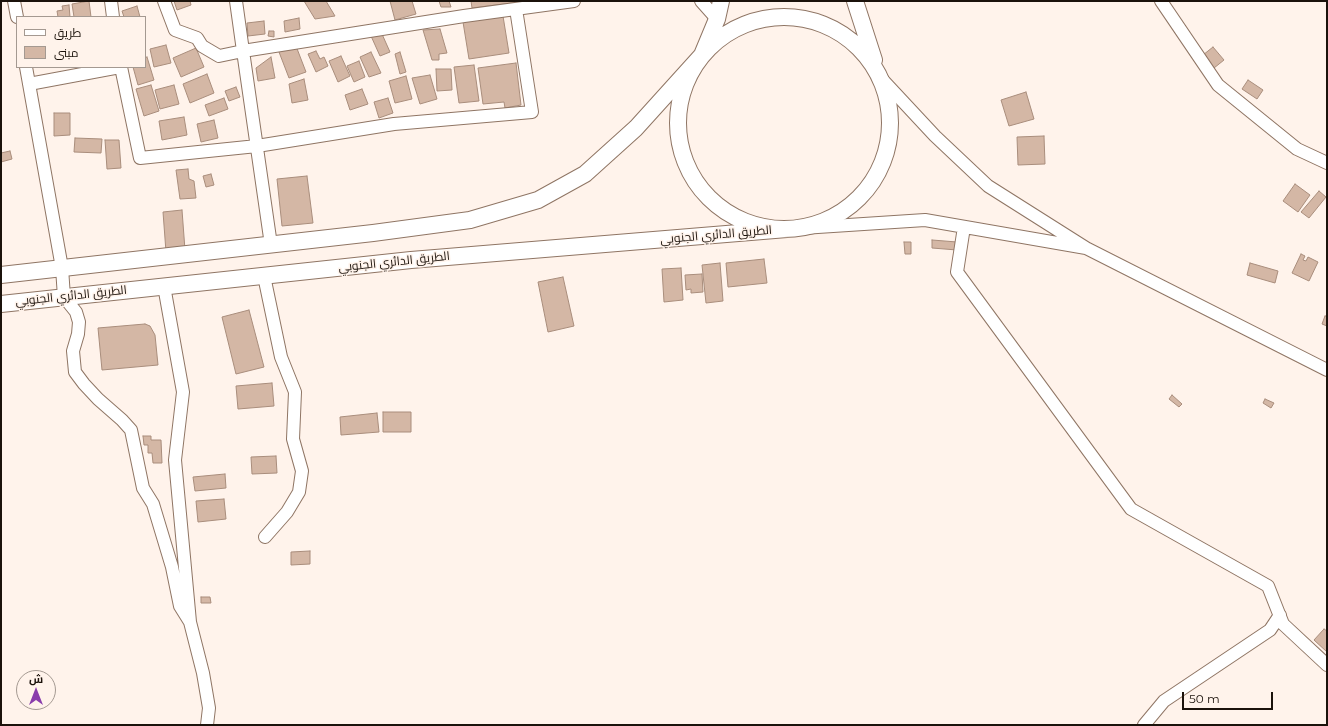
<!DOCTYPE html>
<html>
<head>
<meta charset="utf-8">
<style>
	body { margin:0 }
	#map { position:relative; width:1328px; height:726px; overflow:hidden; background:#fff3eb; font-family:Montserrat,Cairo,sans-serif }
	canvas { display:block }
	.frame { position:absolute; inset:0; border:2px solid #1b120b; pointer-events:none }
	.legend { position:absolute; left:16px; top:16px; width:130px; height:52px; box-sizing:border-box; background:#fff3eb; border:1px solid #a49991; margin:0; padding:5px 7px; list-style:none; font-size:12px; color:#1b120b }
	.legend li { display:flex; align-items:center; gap:8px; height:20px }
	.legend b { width:20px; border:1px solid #a49991 }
	.north { position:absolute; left:16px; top:670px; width:40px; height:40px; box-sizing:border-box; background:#fff3eb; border:1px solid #a49991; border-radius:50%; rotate:0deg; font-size:11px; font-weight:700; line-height:16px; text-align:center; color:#1b120b }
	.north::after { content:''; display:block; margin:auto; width:14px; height:18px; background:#8a3cac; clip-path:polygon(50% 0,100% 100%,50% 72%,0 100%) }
	.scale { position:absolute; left:1182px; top:692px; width:91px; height:18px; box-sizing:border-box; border:2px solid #1b120b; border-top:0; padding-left:5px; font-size:12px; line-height:14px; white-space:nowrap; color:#1b120b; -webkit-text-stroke:3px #fff3eb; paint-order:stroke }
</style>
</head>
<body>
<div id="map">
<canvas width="1328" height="726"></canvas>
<div class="frame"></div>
<ul class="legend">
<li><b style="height:5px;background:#fff"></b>طريق</li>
<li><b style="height:11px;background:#d4b7a5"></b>مبنى</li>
</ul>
<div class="north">ش</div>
<div class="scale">50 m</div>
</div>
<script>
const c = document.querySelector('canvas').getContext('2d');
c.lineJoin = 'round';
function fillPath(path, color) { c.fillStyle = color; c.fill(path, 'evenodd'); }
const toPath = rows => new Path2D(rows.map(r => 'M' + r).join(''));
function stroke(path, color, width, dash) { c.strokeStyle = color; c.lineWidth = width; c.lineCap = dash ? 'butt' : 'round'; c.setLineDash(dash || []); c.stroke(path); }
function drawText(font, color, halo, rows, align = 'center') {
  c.font = font + ' Montserrat,Cairo,sans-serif'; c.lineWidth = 3; c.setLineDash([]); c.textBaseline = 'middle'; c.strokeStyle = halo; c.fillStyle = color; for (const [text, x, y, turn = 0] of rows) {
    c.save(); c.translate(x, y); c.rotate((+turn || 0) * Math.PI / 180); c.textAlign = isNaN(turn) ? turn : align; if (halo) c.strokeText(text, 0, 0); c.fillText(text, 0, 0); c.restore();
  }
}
const building = toPath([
	[89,1,91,17,74,17,72,4,89,1],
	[174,1,190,1,191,5,177,10,174,1],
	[304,1,326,1,335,16,315,19,304,1],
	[390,1,412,1,416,14,395,20,390,1],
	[439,1,449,1,451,7,441,7,439,1],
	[471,1,519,1,519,2,472,8,471,1],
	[69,5,70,17,58,17,57,11,63,10,62,6,69,5],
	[137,6,140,17,124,17,122,11,137,6],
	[503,16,509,53,469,59,463,22,503,16],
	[299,18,300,29,285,32,284,21,299,18],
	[264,21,265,34,248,36,247,23,264,21],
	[440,29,447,53,439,54,439,60,432,60,423,30,440,29],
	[269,31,274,31,274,37,268,36,269,31],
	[382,34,390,52,380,56,371,36,382,34],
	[166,45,171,63,154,67,150,49,166,45],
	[296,46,306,72,289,78,279,52,296,46],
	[1213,47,1224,60,1214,68,1203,55,1213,47],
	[196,48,204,67,181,77,173,58,196,48],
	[316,51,320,59,324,57,328,66,316,72,308,54,316,51],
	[371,52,381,73,369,77,360,57,371,52],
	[400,52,406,72,400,74,395,54,400,52],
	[341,56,350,76,338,82,329,61,341,56],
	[147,57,154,80,138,85,133,67,145,67,145,58,147,57],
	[271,57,275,78,258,81,256,68,271,57],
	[359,61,365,77,354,82,347,66,359,61],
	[516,63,521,105,505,108,504,102,483,104,478,68,516,63],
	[474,65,479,101,459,103,454,67,474,65],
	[436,69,451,69,452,90,437,91,436,69],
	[207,74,214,93,190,103,183,84,207,74],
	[430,75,437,99,420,104,412,78,430,75],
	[406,76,412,99,395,103,389,81,406,76],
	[304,79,308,100,292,103,289,84,304,79],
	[1248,80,1263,90,1257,99,1242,89,1248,80],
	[151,85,159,111,144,116,136,89,151,85],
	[174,85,179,104,160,109,155,90,174,85],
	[236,87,240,97,229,101,225,91,236,87],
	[362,89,368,104,350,110,345,95,362,89],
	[1026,92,1034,119,1009,126,1001,100,1026,92],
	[224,98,228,109,209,116,205,105,224,98],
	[388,98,393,113,379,118,374,102,388,98],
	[54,113,70,113,70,135,54,136,54,113],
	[184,117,187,135,162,140,159,121,184,117],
	[214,120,218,138,201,142,197,124,214,120],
	[1044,136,1045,164,1018,165,1017,137,1044,136],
	[75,138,102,139,101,153,74,152,75,138],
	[105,140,119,140,121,168,107,169,105,140],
	[10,151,12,159,1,162,1,153,10,151],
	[188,169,189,179,194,181,196,198,180,199,176,170,188,169],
	[211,174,214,185,206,187,203,176,211,174],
	[307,176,313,223,282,226,277,179,307,176],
	[1295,184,1310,195,1298,212,1283,201,1295,184],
	[1319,191,1326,197,1309,218,1301,212,1319,191],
	[182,210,185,250,166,252,163,212,182,210],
	[932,240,957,242,957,250,932,248,932,240],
	[904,242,911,242,911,254,905,254,904,242],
	[1301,254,1305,256,1303,260,1306,261,1308,257,1318,262,1309,281,1292,273,1301,254],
	[764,259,767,283,728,287,726,263,764,259],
	[720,263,723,301,706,303,702,265,720,263],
	[1250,263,1278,271,1275,283,1247,275,1250,263],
	[681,268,683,300,664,302,662,269,681,268],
	[702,274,703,292,691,293,691,289,686,290,685,275,702,274],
	[563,277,574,326,548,332,538,282,563,277],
	[249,310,264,367,236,374,222,317,249,310],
	[1325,316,1327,316,1327,326,1322,324,1325,316],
	[145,324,150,326,155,335,158,365,102,370,98,328,145,324],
	[272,383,274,406,238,409,236,386,272,383],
	[1172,395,1182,404,1179,407,1169,399,1172,395],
	[1265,399,1274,403,1271,408,1263,403,1265,399],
	[383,412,411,412,411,432,383,432,383,412],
	[377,413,379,432,341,435,340,417,377,413],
	[143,436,151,436,151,440,161,440,162,463,153,463,152,453,148,453,148,445,144,445,143,436],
	[276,456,277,473,252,474,251,457,276,456],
	[225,474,226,488,195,491,193,477,225,474],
	[224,499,226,519,198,522,196,501,224,499],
	[310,551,310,564,291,565,291,552,310,551],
	[201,597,210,597,211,603,201,603,201,597],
	[1324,629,1327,631,1327,652,1314,640,1324,629]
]);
fillPath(building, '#d4b7a5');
stroke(building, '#a98d7c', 1);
const minor = toPath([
	[14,1,17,17],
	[111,1,113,17],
	[164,1,175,30,197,38,202,46,219,56,243,51,236,1],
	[701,1,717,19],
	[1161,1,1218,85,1297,149,1327,163],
	[26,67,62,268,64,297,76,312,79,322,78,334,73,351,75,372,84,384,98,399,122,420,131,430,143,488,153,504,172,567,180,606,190,622],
	[121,67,140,158,257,146,394,124,532,112,516,9],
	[29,84,120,67],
	[964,227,957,272,1131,509,1268,586,1283,624,1327,665],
	[787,229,925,220,1086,248,988,186,935,136,880,77],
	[271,245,243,51,464,16,574,1],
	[1086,248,1327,370],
	[264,276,281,357,295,392,293,439,302,471,299,492,287,512,265,537],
	[164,286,183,392,175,460,190,622,203,673,209,708,207,725],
	[1144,725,1164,701,1270,630,1280,615]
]);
const major = toPath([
	[855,1,874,60],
	'678 123a106 106 0 1 1 212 0a106 106 0 1 1-212 0Z',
	[1,275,373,233,470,220,538,200,585,174,636,128,702,55,717,19,721,1],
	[1,304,411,260,787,229]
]);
stroke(minor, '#8f7564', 14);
stroke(major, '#8f7564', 18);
stroke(minor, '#fff', 12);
stroke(major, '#fff', 16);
drawText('12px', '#1b120b', '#fff3eb', [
	["الطريق الدائري الجنوبي",716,235,-5],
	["الطريق الدائري الجنوبي",394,262,-6],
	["الطريق الدائري الجنوبي",71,296,-6]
]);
</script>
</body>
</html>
